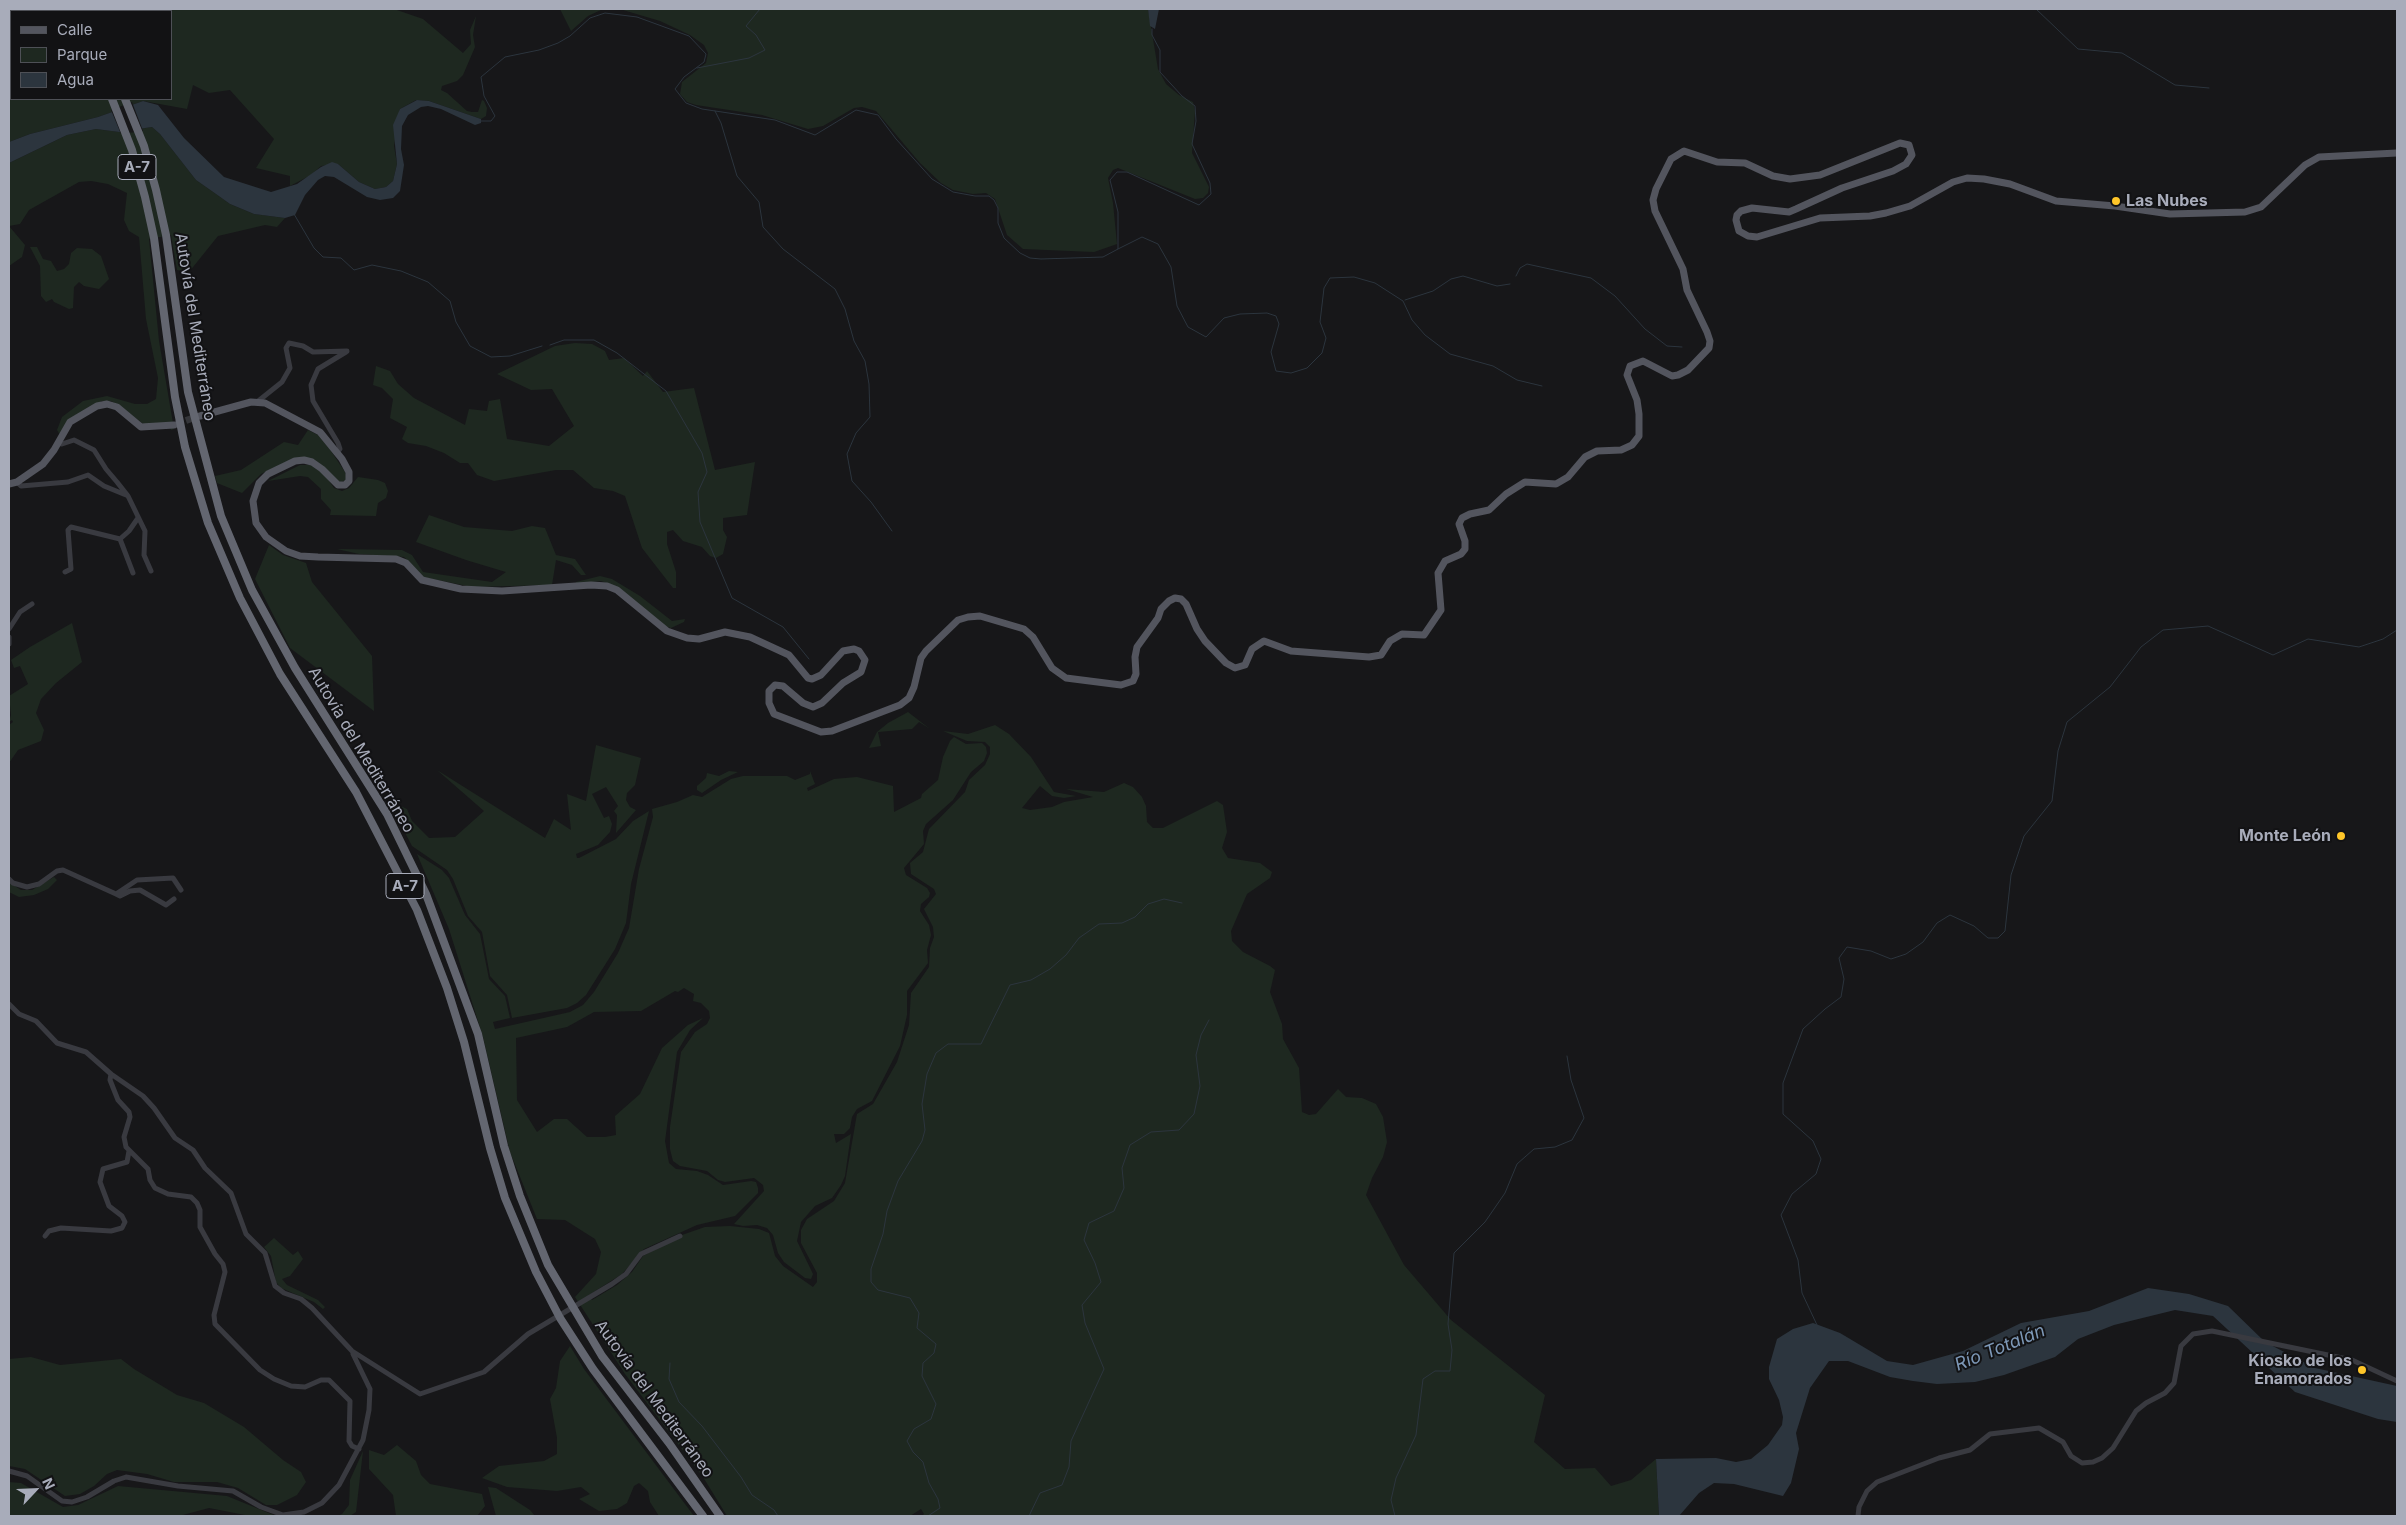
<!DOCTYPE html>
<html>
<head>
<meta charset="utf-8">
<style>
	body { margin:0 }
	#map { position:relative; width:2406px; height:1525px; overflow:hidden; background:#171719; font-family:Inter,sans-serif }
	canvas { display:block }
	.frame { position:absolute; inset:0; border:10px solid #a8acba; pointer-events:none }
	.legend { position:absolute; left:10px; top:10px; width:162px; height:90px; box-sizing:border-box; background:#121214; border:1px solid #4e5056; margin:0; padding:6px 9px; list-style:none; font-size:15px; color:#a8acba }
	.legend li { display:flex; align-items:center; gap:10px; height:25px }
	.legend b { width:25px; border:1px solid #4e5056 }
	.north { position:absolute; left:10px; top:1465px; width:50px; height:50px; -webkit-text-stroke:4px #121214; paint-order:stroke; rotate:65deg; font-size:14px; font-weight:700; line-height:20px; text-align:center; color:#a8acba }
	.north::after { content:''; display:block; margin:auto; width:18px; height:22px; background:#a8acba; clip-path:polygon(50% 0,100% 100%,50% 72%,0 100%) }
</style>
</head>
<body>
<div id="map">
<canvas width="2406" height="1525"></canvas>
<div class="frame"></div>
<ul class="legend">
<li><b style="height:6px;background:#53555e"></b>Calle</li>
<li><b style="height:14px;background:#1e2820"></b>Parque</li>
<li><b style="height:14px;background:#2c353e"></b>Agua</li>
</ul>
<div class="north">N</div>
</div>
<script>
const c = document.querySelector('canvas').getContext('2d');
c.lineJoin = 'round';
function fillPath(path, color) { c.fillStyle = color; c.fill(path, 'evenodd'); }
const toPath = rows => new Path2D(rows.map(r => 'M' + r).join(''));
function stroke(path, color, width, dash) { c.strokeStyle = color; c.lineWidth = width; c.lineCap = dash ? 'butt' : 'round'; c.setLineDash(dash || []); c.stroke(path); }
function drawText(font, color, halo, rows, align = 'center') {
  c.font = font + ' Inter,sans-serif'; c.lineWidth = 4; c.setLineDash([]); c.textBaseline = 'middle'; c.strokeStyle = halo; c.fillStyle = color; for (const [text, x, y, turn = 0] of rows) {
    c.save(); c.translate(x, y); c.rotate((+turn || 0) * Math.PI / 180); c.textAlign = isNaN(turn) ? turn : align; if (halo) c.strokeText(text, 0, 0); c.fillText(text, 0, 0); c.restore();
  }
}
fillPath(toPath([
	[9,9,54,9,56,11,11,11,11,99,171,99,171,11,164,11,167,9,394,9,423,19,463,53,471,44,470,30,476,16,473,35,475,47,463,75,457,81,442,86,441,90,447,93,467,111,472,112,478,112,482,100,484,101,487,108,486,116,481,119,429,101,416,100,400,109,394,146,397,164,393,181,386,187,375,189,359,182,338,164,321,166,311,175,290,186,290,176,256,168,274,139,230,90,209,93,193,85,187,109,143,101,98,117,30,134,9,142],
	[560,9,1148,9,1158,69,1166,84,1179,95,1193,102,1195,111,1192,153,1209,187,1208,193,1203,198,1195,199,1118,168,1113,170,1108,178,1113,203,1117,244,1094,252,1023,249,1007,235,995,199,986,193,973,194,953,190,941,183,920,163,876,111,862,107,854,108,823,126,808,129,762,115,696,105,687,102,680,94,682,82,706,63,708,53,704,45,690,35,660,21,623,10,601,10,588,16,571,31],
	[152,127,160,134,196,180,216,194,230,204,254,214,285,218,277,227,265,225,218,236,189,272,177,270,171,235,149,239,159,341,174,429,171,430,168,422,150,426,142,423,120,406,111,401,102,401,73,417,60,435,57,430,62,417,83,401,107,396,135,404,147,404,156,399,158,378,146,319,139,237,129,231,124,220,127,193,108,184,91,181,79,182,29,210,20,224,9,226,9,163,67,135,96,129,119,132],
	[9,226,25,245,22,257,9,266],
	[30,247,37,247,43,259,51,261,57,271,64,269,69,264,71,253,77,248,92,249,101,256,109,279,99,289,84,286,79,282,74,287,73,308,69,309,54,302,52,299,46,302,41,296,40,266],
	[575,343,592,344,605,351,609,360,624,358,643,376,647,371,663,392,694,388,715,470,755,462,747,515,723,518,723,530,727,537,723,554,716,558,710,556,702,547,683,541,673,530,667,532,667,544,676,572,676,588,673,588,642,548,625,496,613,491,594,488,573,470,556,470,494,481,477,475,468,463,460,463,444,453,426,446,408,443,402,439,407,427,390,418,393,399,382,388,373,385,376,366,390,371,398,384,414,398,465,425,469,409,487,411,489,401,500,399,507,439,549,446,574,426,552,389,531,390,497,374,555,346],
	[308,430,318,435,331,451,347,475,346,480,341,482,336,481,310,459,286,462,261,474,242,493,217,483,215,476,241,470,284,442,298,445],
	[300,465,312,465,325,475,334,488,342,491,349,488,358,477,378,480,385,483,388,491,386,498,378,503,376,516,330,515,331,510,321,499,321,489,308,477,300,476,268,481],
	[429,515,464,527,512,531,532,526,545,528,556,555,575,559,586,575,581,575,572,565,556,560,552,585,472,587,423,577,404,557,359,554,337,549,402,550,412,555,423,572,492,582,506,572,466,560,416,542],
	[269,545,283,555,306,563,312,582,372,656,374,711,290,648,255,579],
	[600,576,612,579,640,596,672,621,685,619,684,622,671,628,664,626,617,587,601,581,576,584,576,582],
	[72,623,82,662,56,683,41,699,36,713,44,730,41,741,18,750,9,763,9,725,13,722,12,720,9,722,11,715,9,696,28,684,20,666,14,668,11,660,30,647],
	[908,712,930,729,919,722,912,729,878,732,881,746,869,748,877,732,888,723],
	[995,725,1009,734,1031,757,1054,792,1076,796,1064,798,1052,796,1040,786,1022,808,1030,810,1052,807,1064,802,1093,797,1066,789,1104,792,1124,783,1133,787,1142,797,1146,806,1147,822,1153,828,1163,828,1217,801,1223,805,1227,832,1222,848,1228,858,1260,863,1272,872,1270,878,1247,894,1231,931,1232,941,1243,952,1270,966,1275,970,1270,992,1282,1024,1283,1039,1299,1068,1302,1112,1309,1115,1316,1114,1338,1089,1346,1097,1362,1098,1376,1104,1383,1117,1387,1142,1383,1157,1372,1178,1366,1195,1404,1265,1451,1320,1545,1395,1534,1442,1565,1469,1595,1468,1611,1486,1631,1480,1656,1459,1659,1516,922,1516,924,1514,921,1509,910,1516,727,1516,703,1477,625,1374,575,1297,596,1274,601,1252,595,1239,565,1220,537,1219,510,1152,483,1037,449,929,417,854,442,870,449,878,465,915,480,934,489,979,505,996,510,1018,493,1022,495,1029,570,1012,583,1005,594,992,618,953,629,928,639,869,653,817,652,809,677,802,693,795,702,797,731,779,743,776,787,776,795,780,810,774,810,771,815,784,807,788,808,791,834,779,857,777,893,786,894,812,921,798,922,794,938,780,943,757,950,741,954,737,966,744,982,743,986,747,987,753,984,761,971,772,953,800,926,824,923,831,924,844,904,868,906,875,927,888,930,893,929,897,921,904,920,911,929,925,931,935,927,950,928,963,907,991,907,1015,900,1046,872,1101,857,1109,852,1117,850,1128,844,1134,834,1134,836,1143,851,1134,845,1176,841,1185,832,1198,815,1206,801,1222,797,1241,813,1274,811,1279,805,1278,784,1262,778,1253,773,1235,767,1228,757,1225,743,1226,734,1224,764,1191,763,1185,758,1181,754,1178,725,1182,718,1180,707,1171,680,1166,673,1161,670,1149,670,1127,681,1052,695,1032,707,1024,710,1018,709,1011,701,1003,693,1001,694,994,684,988,678,992,675,991,641,1011,594,1012,567,1027,516,1038,517,1100,537,1132,554,1119,567,1119,587,1137,605,1137,616,1135,615,1116,640,1094,662,1048,688,1025,703,1018,690,1030,677,1052,665,1141,669,1163,676,1169,697,1171,708,1175,723,1185,751,1181,756,1182,758,1188,758,1193,735,1216,697,1225,644,1249,622,1274,589,1295,592,1300,617,1285,632,1272,643,1256,682,1235,705,1227,730,1226,759,1229,769,1233,775,1256,783,1266,813,1287,817,1282,817,1273,801,1243,801,1230,807,1219,834,1201,845,1183,857,1114,873,1104,897,1062,909,1025,911,993,929,967,930,948,934,937,933,927,924,909,936,894,934,889,911,874,910,863,923,852,929,829,965,792,969,780,985,765,990,754,990,747,985,742,967,741,943,731,968,734],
	[596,745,641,758,635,785,627,793,626,800,630,807,636,810,616,833,617,815,614,811,618,806,606,787,592,794,604,818,609,816,612,824,610,832,598,845,576,854,577,858,579,858,616,839,633,821,649,811,631,884,626,923,615,949,586,995,577,1003,567,1008,512,1018,507,995,490,976,482,932,468,916,453,879,447,870,412,846,388,800,407,809,412,821,429,838,455,837,484,811,437,770,545,838,554,819,571,830,567,794,586,801],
	[729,771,738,772,721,780,702,793,697,790,697,786,706,778,707,773,719,776],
	[54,877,57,880,48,889,34,895,19,897,9,892,9,882,21,890,32,890],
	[274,1238,293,1255,298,1251,303,1259,290,1276,282,1279,287,1285,318,1300,325,1307,323,1309,314,1302,281,1288,276,1282,271,1256,264,1247],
	[570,1346,584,1369,694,1516,659,1516,650,1502,648,1491,639,1483,634,1486,627,1503,617,1509,599,1511,579,1499,590,1494,581,1487,557,1491,507,1487,482,1478,499,1466,544,1461,557,1454,557,1438,550,1399,556,1388,560,1361],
	[31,1357,60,1365,121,1359,134,1369,177,1395,204,1403,244,1427,283,1460,301,1472,306,1482,297,1495,277,1505,266,1505,238,1488,217,1482,174,1482,147,1474,117,1470,107,1474,94,1486,80,1494,65,1496,25,1469,9,1466,9,1359],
	[397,1445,416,1461,421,1475,430,1484,482,1494,485,1506,477,1516,396,1516,393,1495,369,1469,369,1450,384,1455],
	[363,1451,356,1512,350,1516,337,1516,342,1514,349,1505,350,1480],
	[9,1482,21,1483,63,1507,78,1505,118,1486,227,1496,276,1516,250,1516,209,1508,179,1516,9,1516],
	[488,1487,496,1488,530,1510,535,1516,496,1516]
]), '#1e2820');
fillPath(toPath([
	[1148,9,1159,9,1155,29,1150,26],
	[417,100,429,101,481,119,481,123,475,125,441,109,428,106,421,107,408,115,402,126,401,149,404,165,400,191,393,198,380,200,367,197,334,177,325,176,318,180,305,195,295,215,285,218,254,214,230,204,216,194,196,180,160,134,152,127,119,132,96,129,67,135,9,163,9,142,30,134,98,117,143,101,158,105,184,138,224,177,271,192,297,184,321,167,332,162,338,164,359,182,375,189,386,187,393,181,397,164,393,125,400,109],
	[2148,1288,2189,1294,2228,1306,2265,1342,2315,1368,2397,1386,2397,1422,2378,1419,2295,1392,2213,1316,2175,1310,2114,1325,2078,1339,2055,1357,2004,1375,1975,1382,1937,1384,1913,1381,1890,1377,1848,1361,1829,1361,1810,1388,1796,1433,1799,1449,1791,1483,1783,1496,1734,1484,1714,1483,1699,1493,1679,1516,1659,1516,1656,1459,1716,1458,1736,1462,1751,1459,1768,1445,1782,1425,1783,1417,1779,1400,1769,1379,1769,1367,1777,1339,1793,1329,1813,1323,1840,1333,1887,1361,1913,1365,1963,1351,2021,1323,2089,1311]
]), '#2c353e');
fillPath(toPath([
	[132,102,143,131,121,134,111,110]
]), '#171719');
stroke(toPath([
	[2036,9,2078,49,2122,53,2175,85,2209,88],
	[697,68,749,58,765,50,756,35,746,26,760,9],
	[715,111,721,123,737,176,759,202,763,227,783,249,835,289,845,309,854,341,865,361,869,384,870,417,856,433,847,454,852,481,871,502,892,531],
	[480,121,491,121,495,116,484,96,481,77,505,57,539,50,558,43,570,36,590,18,605,13,637,17,689,36,706,54,704,62,684,77,675,89,686,103,702,109,775,120,815,135,856,110,878,115,896,139,932,179,953,192,975,196,989,196,994,200,998,208,998,223,1004,238,1020,253,1030,258,1041,259,1103,257,1118,249,1118,212,1110,180,1117,172,1127,172,1199,205,1211,194,1210,183,1192,144,1196,121,1195,106,1182,96,1160,72,1160,50,1152,35,1152,29],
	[294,214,314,248,323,257,341,258,354,270,372,265,401,271,428,282,450,301,456,322,470,346,491,357,510,356,542,346],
	[1118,249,1142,237,1158,244,1171,267,1177,306,1188,327,1206,337,1224,318,1240,314,1267,313,1276,316,1279,324,1271,352,1276,371,1291,373,1307,368,1322,353,1326,338,1320,322,1324,288,1330,278,1354,277,1375,283,1403,301,1412,320,1425,335,1450,354,1493,366,1517,380,1542,386],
	[1516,276,1520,268,1527,264,1591,278,1615,296,1645,329,1667,346,1682,347],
	[1405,300,1433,291,1451,279,1463,276,1497,286,1510,284],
	[550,345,564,340,594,340,617,353,666,391,702,453,707,472,698,492,700,522,732,598,783,627,809,659],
	[1817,1325,1802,1293,1798,1260,1781,1215,1792,1194,1816,1174,1821,1159,1813,1141,1783,1114,1783,1083,1803,1029,1825,1009,1841,997,1844,979,1839,958,1847,947,1871,951,1891,959,1906,954,1923,942,1937,923,1950,915,1974,926,1988,938,1998,938,2005,931,2011,875,2024,836,2052,801,2058,751,2067,722,2110,687,2141,647,2163,630,2208,626,2273,655,2308,639,2359,647,2383,639,2397,630],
	[670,1363,669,1379,679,1402,702,1426,741,1477,752,1495,774,1510,778,1516],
	[928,1516,940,1508,938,1499,929,1483,923,1462,913,1452,907,1441,914,1429,931,1419,936,1404,922,1376,923,1363,934,1353,936,1344,917,1328,919,1313,910,1298,878,1290,871,1282,871,1269,883,1234,887,1211,898,1181,922,1141,925,1130,922,1104,927,1074,936,1053,948,1044,981,1044,1010,985,1031,980,1050,969,1066,955,1079,938,1099,924,1122,923,1135,917,1148,904,1164,899,1182,903],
	[1029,1516,1040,1493,1062,1485,1069,1467,1071,1441,1104,1369,1085,1323,1082,1305,1101,1282,1095,1263,1084,1240,1089,1223,1114,1211,1124,1188,1122,1168,1130,1145,1151,1132,1179,1130,1194,1114,1200,1086,1196,1055,1201,1035,1209,1020],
	[1395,1516,1391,1500,1396,1478,1416,1435,1423,1379,1435,1371,1450,1371,1452,1350,1448,1324,1454,1253,1485,1222,1505,1193,1517,1164,1534,1149,1555,1147,1572,1140,1584,1118,1571,1080,1567,1056]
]), '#2c353e', 1);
stroke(toPath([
	[176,424,199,416]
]), '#343539', 7, [7, 3.5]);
stroke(toPath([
	[257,402,282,382,290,368,286,348,289,343,303,346,313,352,347,351],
	[58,443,62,444,74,440,94,450,106,469,117,482,128,496,145,531,144,555,151,571],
	[337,452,340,449,338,443,313,401,311,385,318,369,346,352],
	[17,482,21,486,68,482,88,475,104,486,126,495],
	[65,572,71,569,68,530,71,527,120,539],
	[133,573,120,539,129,531,138,518],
	[9,629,20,612,32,604],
	[9,637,9,644],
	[9,879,13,883,27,887,39,884,57,871,63,870,116,894,137,880,173,878,181,890],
	[116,894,120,896,130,891,140,890,166,905,174,899],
	[9,1004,19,1014,36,1021,57,1043,86,1052,111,1074,143,1096,154,1108,175,1138,193,1150,205,1168,231,1193,246,1234,265,1253,275,1286,284,1293,301,1299,312,1308,352,1351,420,1394,484,1372,528,1334,612,1284,626,1274,641,1254,680,1236],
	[111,1074,110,1080,118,1100,129,1112,130,1117,124,1137,126,1147,148,1169,150,1180,155,1188,168,1194,191,1197,197,1203,200,1210,200,1227,215,1254,223,1264,225,1272,214,1315,215,1324,260,1370,274,1379,291,1386,305,1387,321,1380,329,1380,350,1401,349,1441,352,1446,359,1449],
	[45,1236,49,1231,61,1228,111,1231,122,1228,125,1222,122,1216,109,1206,100,1182,103,1169,127,1162,129,1151],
	[9,1471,27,1476,62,1501,72,1502,87,1497,114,1481,126,1477,178,1486,233,1491,261,1507,283,1515,304,1512,322,1503,339,1485,363,1440,369,1410,370,1389,353,1354],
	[1858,1516,1859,1507,1867,1491,1877,1482,1939,1458,1970,1450,1990,1434,2039,1428,2063,1442,2071,1456,2082,1463,2093,1462,2102,1458,2113,1448,2136,1411,2146,1403,2165,1393,2174,1383,2181,1346,2193,1334,2212,1331,2352,1360,2397,1381]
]), '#393a40', 5);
stroke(toPath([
	[200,416,251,402,265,403,320,432,342,459,349,472,349,481,345,485,338,485,322,469,312,462,304,460,295,461,268,474,259,483,253,501,256,523,266,537,286,551,300,556,318,557,396,559,406,563,422,580,461,589,502,591,591,585,607,586,617,590,667,631,687,638,699,639,725,632,750,637,789,655,808,678,812,679,821,675,843,651,854,649,859,651,865,660,861,672,843,683,822,703,813,707,803,703,783,686,775,685,769,691,769,703,774,714,821,732,832,731,900,705,909,698,914,687,921,658,926,651,958,620,968,617,980,616,1024,629,1033,637,1052,668,1066,678,1121,685,1133,681,1136,674,1135,657,1137,647,1158,618,1161,609,1169,601,1175,598,1181,599,1186,604,1197,629,1205,641,1226,663,1235,668,1245,665,1252,649,1264,641,1291,651,1369,657,1381,655,1390,641,1402,634,1424,635,1441,610,1438,573,1445,561,1461,554,1465,549,1465,541,1459,524,1462,518,1470,514,1489,510,1506,494,1525,482,1556,484,1568,477,1585,457,1597,451,1621,450,1632,445,1639,436,1639,414,1637,400,1627,375,1630,366,1643,361,1672,376,1678,375,1688,370,1709,348,1710,341,1707,332,1687,290,1683,269,1655,211,1653,200,1656,189,1671,159,1684,151,1717,162,1745,163,1773,176,1790,179,1820,175,1900,143,1909,145,1912,155,1906,164,1893,171,1842,188,1796,209,1789,212,1752,208,1741,211,1737,215,1736,220,1739,231,1748,236,1757,237,1820,218,1870,216,1886,213,1910,206,1953,182,1967,178,1984,179,2010,184,2056,201,2115,206,2170,214,2245,212,2261,207,2305,165,2319,157,2397,153],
	[9,484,17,482,43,464,54,450,70,422,97,406,107,404,117,407,141,427,174,425]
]), '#53555e', 7);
stroke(toPath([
	[62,9,64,11],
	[78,9,79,11],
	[112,99,132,150,145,197,154,238,175,397,185,447,208,523,240,598,280,674,356,792,417,910,447,988,464,1042,490,1148,505,1198,536,1272,560,1318,593,1369,703,1516],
	[125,99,144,146,156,190,166,235,188,392,221,516,252,590,295,668,387,814,426,894,478,1034,504,1146,520,1196,548,1265,602,1356,669,1443,720,1516]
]), '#636670', 8);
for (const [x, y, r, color] of [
	[2116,201,5,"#ffc629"],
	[2341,836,5,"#ffc629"],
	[2362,1370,5,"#ffc629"]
]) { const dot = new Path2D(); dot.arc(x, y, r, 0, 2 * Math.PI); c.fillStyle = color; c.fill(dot); stroke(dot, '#121214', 2); }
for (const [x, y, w] of [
	[137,167,38],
	[405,886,38]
]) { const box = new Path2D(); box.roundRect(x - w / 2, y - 12.5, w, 25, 4); c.fillStyle = '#121214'; c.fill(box); stroke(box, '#a8acba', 1); }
drawText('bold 15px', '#a8acba', null, [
	["A-7",137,167],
	["A-7",405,886]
]);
drawText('bold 16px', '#a8acba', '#121214', [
	["Las Nubes",2126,201,"left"],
	["Monte León",2331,836],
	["Kiosko de los",2352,1361],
	["Enamorados",2352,1379]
], 'right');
drawText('16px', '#a8acba', '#121214', [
	["Autovía del Mediterráneo",195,327,81],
	["Autovía del Mediterráneo",361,750,59],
	["Autovía del Mediterráneo",654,1399,54]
]);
drawText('italic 18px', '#7d98b7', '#121214', [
	["Río Totalán",2000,1348,-22]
]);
</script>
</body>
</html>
